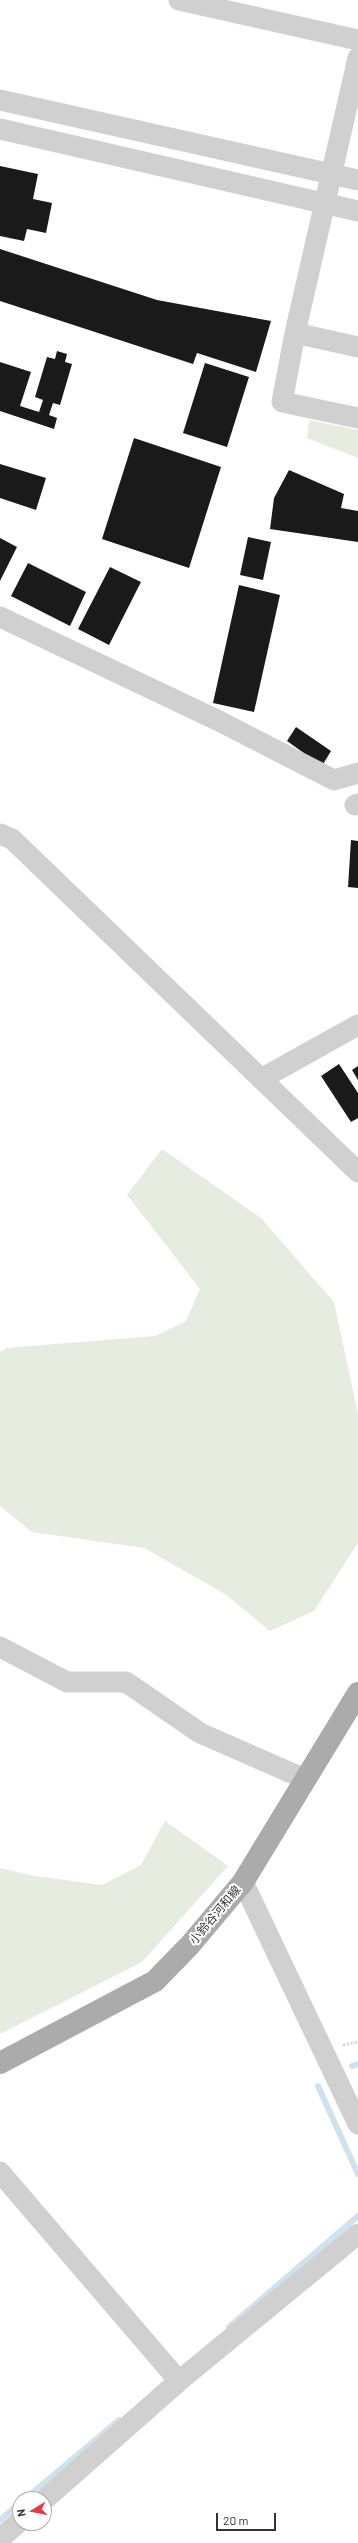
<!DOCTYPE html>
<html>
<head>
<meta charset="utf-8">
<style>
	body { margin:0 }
	#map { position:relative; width:358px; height:2543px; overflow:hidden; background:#fff; font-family:Barlow,sans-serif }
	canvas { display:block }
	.north { position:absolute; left:12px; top:2491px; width:40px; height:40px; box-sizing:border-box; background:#fff; border:1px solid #adadad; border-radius:50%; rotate:260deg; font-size:11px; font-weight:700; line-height:16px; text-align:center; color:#333 }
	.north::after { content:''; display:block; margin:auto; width:14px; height:18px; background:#e63946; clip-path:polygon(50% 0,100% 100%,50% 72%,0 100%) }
	.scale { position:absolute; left:216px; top:2513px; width:60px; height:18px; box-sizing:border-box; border:2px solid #333; border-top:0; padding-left:5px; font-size:12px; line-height:14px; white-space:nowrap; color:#333; -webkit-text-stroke:3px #fff; paint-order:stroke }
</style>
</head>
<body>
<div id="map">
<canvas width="358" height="2543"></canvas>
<div class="north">N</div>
<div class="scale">20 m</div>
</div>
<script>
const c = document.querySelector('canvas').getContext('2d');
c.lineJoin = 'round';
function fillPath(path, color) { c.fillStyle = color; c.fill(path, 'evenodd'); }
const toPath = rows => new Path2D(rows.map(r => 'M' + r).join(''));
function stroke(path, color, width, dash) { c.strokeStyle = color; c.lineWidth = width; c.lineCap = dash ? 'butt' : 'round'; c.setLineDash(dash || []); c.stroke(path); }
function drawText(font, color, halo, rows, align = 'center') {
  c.font = font + ' Barlow,"Noto Sans JP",sans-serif'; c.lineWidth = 4; c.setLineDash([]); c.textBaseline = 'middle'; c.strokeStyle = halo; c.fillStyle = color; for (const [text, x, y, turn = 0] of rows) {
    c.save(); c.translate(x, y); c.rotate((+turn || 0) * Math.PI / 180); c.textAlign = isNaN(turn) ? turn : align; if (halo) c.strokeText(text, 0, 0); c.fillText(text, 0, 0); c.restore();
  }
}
fillPath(toPath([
	[309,420,358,430,358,458,307,438],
	[162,1149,261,1218,334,1302,358,1414,358,1543,314,1611,270,1631,225,1594,144,1548,32,1532,0,1506,0,1352,6,1348,155,1336,186,1321,200,1289,127,1195],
	[165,1821,228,1866,142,1962,0,2034,0,1868,35,1876,102,1885,141,1865]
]), '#e6ecdf');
stroke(toPath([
	[352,2066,358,2064],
	[318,2086,358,2174],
	[229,2327,358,2216],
	[25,2499,119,2420],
	[0,2520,20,2503]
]), '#cfe2ee', 6);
fillPath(toPath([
	[0,166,38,174,33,199,52,203,46,233,27,229,24,241,0,236],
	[0,249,157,300,271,321,256,372,197,353,193,364,0,301],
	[57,351,67,354,65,362,72,364,60,405,53,403,49,415,57,418,54,429,0,411,0,362,31,372,20,406,39,412,43,400,35,397,47,357,55,359],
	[205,363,249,377,227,447,183,433],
	[134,438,221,467,189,568,102,539],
	[0,464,46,478,36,510,0,498],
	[289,470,344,494,341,508,358,511,358,542,270,529,274,498],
	[248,537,271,542,263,580,240,575],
	[0,538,17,547,0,581],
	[28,563,86,592,70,626,11,596],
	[110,567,141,582,109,645,78,629],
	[239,585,280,595,254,712,213,703],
	[296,727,331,751,322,766,287,741],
	[351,840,358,841,358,888,348,887],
	[339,1064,358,1093,358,1118,351,1122,321,1076],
	[358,1066,358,1080,352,1070]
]), '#1a1a1a');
stroke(toPath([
	[343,2045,358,2042]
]), '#cdcdcd', 2.5, [2, 2]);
stroke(toPath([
	[179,0,358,40],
	[358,58,295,333,358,347],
	[0,100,358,180],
	[0,129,358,211],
	[295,333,282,402,358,418],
	[0,617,217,720,334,780,358,773],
	[355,805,358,804],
	[0,834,12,839,358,1172],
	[261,1079,358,1025],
	[0,1647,67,1682,126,1682,200,1733,305,1779],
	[243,1882,358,2124],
	[0,2172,179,2381],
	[44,2500,179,2381,358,2234],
	[0,2539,20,2521]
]), '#d0d0d0', 21);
stroke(toPath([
	[0,2063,155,1981,190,1945,243,1882,358,1693]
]), '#ababab', 22);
drawText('12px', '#333', '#fff', [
	["小鈴谷河和線",215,1915,-50]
]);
</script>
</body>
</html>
